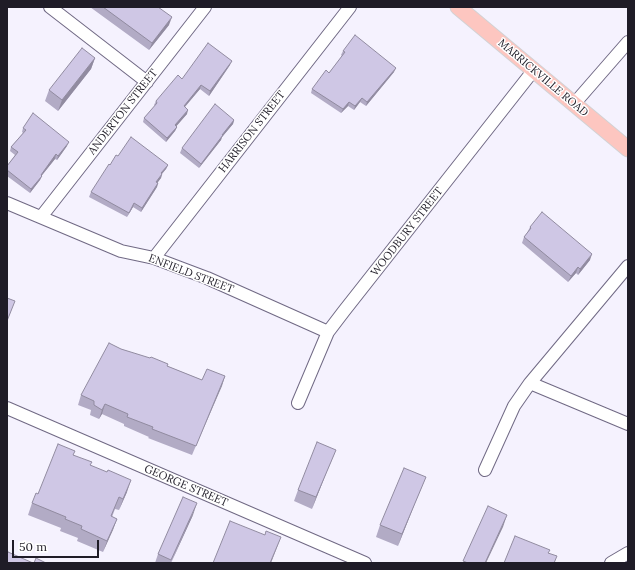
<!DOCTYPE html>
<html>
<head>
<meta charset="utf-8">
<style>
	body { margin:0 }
	#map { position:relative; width:635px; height:570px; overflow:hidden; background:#f5f2fe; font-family:Lora,serif }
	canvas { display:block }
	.frame { position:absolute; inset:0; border:8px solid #1f1c27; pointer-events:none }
	.scale { position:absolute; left:12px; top:540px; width:87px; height:18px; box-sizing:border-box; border:2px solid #1f1c27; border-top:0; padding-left:5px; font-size:12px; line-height:14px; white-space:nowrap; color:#1f1c27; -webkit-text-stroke:3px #fff; paint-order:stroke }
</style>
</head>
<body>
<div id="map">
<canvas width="635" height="570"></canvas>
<div class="frame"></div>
<div class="scale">50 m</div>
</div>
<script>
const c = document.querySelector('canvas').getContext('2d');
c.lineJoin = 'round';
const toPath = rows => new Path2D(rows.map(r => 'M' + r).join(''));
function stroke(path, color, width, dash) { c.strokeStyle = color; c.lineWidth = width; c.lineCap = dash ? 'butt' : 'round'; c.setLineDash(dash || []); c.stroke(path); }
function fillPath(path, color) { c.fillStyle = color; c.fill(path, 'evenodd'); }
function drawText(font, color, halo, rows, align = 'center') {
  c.font = font + ' Lora,serif'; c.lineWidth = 3; c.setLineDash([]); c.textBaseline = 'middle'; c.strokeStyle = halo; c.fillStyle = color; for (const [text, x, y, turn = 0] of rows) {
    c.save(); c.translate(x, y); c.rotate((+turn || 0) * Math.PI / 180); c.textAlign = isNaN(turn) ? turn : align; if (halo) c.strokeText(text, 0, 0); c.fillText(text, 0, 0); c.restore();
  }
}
const minor = toPath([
	[50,7,147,82],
	[574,104,628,42],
	[7,203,121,251,154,258,207,278,328,332],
	[41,217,205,7],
	[154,258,350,7],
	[530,383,628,424],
	[298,403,328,332,344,311,533,71],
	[7,408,365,563],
	[485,470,514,406,530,383,628,266],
	[611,563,628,553]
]);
const major = toPath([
	[458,7,628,149]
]);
stroke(minor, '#706984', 14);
stroke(major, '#d2d2d4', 17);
stroke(minor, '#fff', 12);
stroke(major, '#fdc6c0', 15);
fillPath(toPath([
	[90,7,158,7,169,25,149,50],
	[343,51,394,72,366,106,360,102,354,110,348,106,341,113,311,93,312,89,329,73,342,56,341,55],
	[95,58,91,69,58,111,45,101,49,90],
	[230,65,209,96,200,89,185,107,187,114,176,126,177,127,175,131,166,142,143,122,144,118,155,106,154,105,156,101],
	[234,120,233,124,222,137,221,140,199,168,180,153,182,148],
	[23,128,67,146,57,160,55,159,42,175,40,180,30,193,7,176,7,166,15,155,10,151,11,147,23,133,22,132],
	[118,156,168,165,166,169,162,174,161,178,157,183,158,183,157,187,141,212,133,207,127,217,89,197,91,192,110,165],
	[530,227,590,260,578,275,576,273,568,282,522,243,524,237,527,233],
	[121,349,167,366,202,380,225,376,192,455,148,438,149,437,124,426,124,424,102,414,99,419,90,415,91,410,78,405,81,395],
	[73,455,90,465,127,492,119,510,115,509,112,517,117,519,103,552,77,541,78,538,60,531,61,528,28,515,32,503,38,494],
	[331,461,312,509,294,501,298,490],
	[421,488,398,546,376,537,380,525],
	[193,515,171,563,155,563,158,554]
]), '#b2abc5');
fillPath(toPath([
	[172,17,169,25,149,50,152,43],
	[95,58,91,69,58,111,62,100],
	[232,61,230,65,209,96,210,91],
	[396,68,394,72,366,106,367,102],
	[201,85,200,89,182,110,184,106],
	[362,98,360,102,354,110,355,106],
	[349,102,348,106,341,113,343,109],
	[188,110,187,114,174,129,175,125],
	[234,120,233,124,222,137,221,140,199,168,201,164,222,135],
	[177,127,175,131,166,142,167,138],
	[69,142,67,146,57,160,58,156],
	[56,154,55,159,39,179,41,175],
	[168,165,166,169,159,177,161,173],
	[162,174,161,178,155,186,156,182],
	[42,176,40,180,30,193,31,189],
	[158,183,157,187,141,212,142,208],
	[134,203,133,207,127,217],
	[592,254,590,260,578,275,580,269],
	[578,267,576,273,568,282,571,276],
	[225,376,222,386,192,455,196,446],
	[105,404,102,414,99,419,102,410],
	[336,450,331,461,312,509,316,497],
	[426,477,421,488,398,546,402,534],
	[131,480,127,492,119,510,123,499],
	[197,503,193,515,171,563],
	[507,515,503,527,486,563,485,563],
	[117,519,113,530,103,552,107,541],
	[281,537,271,563,270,563]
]), '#918ba0');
const building = toPath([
	[103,7,158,7,172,17,152,43,103,7],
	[355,35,396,68,367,102,362,98,355,106,349,102,343,109,312,89,326,70,329,73,345,52,343,51,355,35],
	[208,43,232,61,210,91,201,85,184,106,188,110,175,125,177,127,167,138,144,118,157,103,156,101,178,75,182,79,208,43],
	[82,48,95,58,62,100,49,90,82,48],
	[215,104,234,120,222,135,223,135,201,164,182,148,215,104],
	[33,113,69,142,58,156,56,154,41,175,42,176,31,189,7,170,7,166,18,152,11,147,26,130,23,128,33,113],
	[131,137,168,165,161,173,162,174,156,182,158,183,142,208,134,203,129,213,91,192,109,164,110,165,116,155,118,156,131,137],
	[542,212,592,254,580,269,578,267,571,276,524,237,531,228,530,227,542,212],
	[7,298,15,301,7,321,7,298],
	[109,343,121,349,150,358,151,357,168,364,167,366,202,380,207,369,225,376,196,446,152,429,153,427,127,417,128,414,105,404,102,410,94,405,94,401,81,395,109,343],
	[317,442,336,450,316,497,298,490,317,442],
	[58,444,75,451,73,455,92,462,90,465,107,472,108,470,131,480,123,499,119,497,111,516,117,519,107,541,81,529,82,526,65,519,66,517,32,503,36,493,38,494,58,444],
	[404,468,426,477,402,534,380,525,404,468],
	[183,497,197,503,171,560,158,554,183,497],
	[488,506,507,515,485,563,468,563,463,561,488,506],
	[230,521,265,535,266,531,281,537,270,563,213,563,230,521],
	[515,536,550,550,548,553,557,556,554,563,504,563,515,536],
	[8,552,33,563,7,563,7,555,8,552],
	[36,558,46,563,34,563,36,558]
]);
fillPath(building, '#cfc7e5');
stroke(building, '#918ba0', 1);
drawText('11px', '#1f1c27', '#fff', [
	["MARRICKVILLE ROAD",543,78,40],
	["ANDERTON STREET",123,112,-52],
	["HARRISON STREET",252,132,-52],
	["WOODBURY STREET",407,232,-52],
	["ENFIELD STREET",191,274,21],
	["GEORGE STREET",186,486,23]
]);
</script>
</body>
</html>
